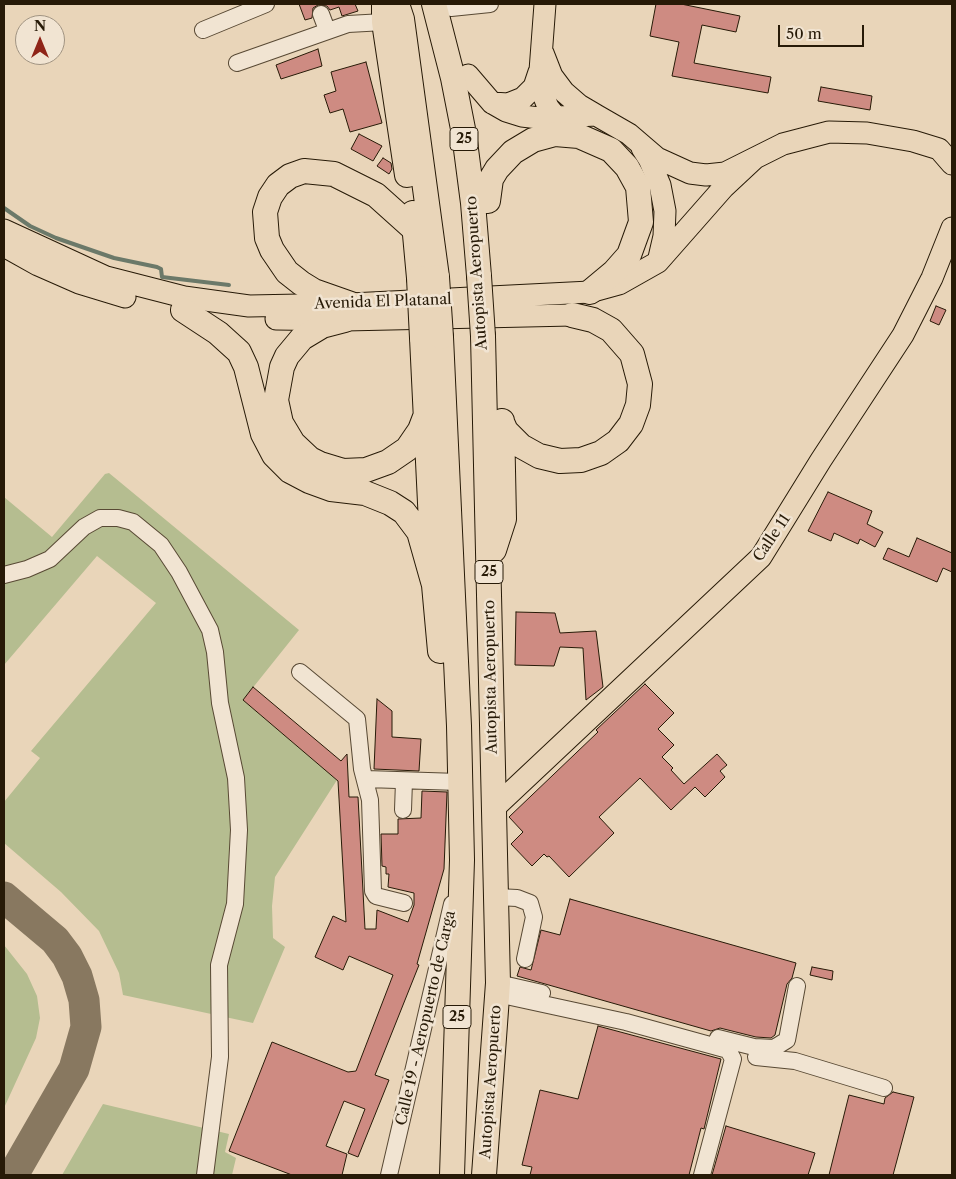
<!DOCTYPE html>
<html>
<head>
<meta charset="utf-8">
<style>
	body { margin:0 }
	#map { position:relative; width:956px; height:1179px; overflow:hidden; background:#e9d5b9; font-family:"Libre Caslon Text",serif }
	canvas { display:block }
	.frame { position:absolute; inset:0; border:5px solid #271a07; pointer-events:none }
	.north { position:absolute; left:15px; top:15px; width:50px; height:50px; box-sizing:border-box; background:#f1e4d2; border:1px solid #a09381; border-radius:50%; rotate:0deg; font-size:14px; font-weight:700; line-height:20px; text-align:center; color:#271a07 }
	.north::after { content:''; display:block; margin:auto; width:18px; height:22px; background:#8f2418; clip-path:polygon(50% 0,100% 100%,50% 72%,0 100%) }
	.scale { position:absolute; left:778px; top:25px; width:86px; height:22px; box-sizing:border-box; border:2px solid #271a07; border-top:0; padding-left:6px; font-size:15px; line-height:18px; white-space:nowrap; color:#271a07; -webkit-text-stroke:4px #f1e4d2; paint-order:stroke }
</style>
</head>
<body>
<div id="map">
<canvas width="956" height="1179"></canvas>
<div class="frame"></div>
<div class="north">N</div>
<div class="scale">50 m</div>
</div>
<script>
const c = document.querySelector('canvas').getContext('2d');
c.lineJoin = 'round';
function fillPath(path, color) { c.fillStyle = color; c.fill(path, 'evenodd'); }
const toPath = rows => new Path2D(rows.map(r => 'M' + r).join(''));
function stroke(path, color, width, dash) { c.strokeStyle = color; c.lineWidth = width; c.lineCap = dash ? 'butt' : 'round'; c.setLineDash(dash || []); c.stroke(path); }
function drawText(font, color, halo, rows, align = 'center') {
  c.font = font + ' "Libre Caslon Text",serif'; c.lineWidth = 5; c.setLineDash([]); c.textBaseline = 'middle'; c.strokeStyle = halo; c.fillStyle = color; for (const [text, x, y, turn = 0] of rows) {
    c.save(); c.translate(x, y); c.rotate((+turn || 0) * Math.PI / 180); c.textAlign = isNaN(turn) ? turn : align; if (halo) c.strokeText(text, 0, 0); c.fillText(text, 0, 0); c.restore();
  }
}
fillPath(toPath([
	[109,473,299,630,243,700,337,780,275,877,272,906,273,938,285,947,253,1023,123,995,119,973,99,931,61,892,4,843,4,802,40,758,31,751,156,603,97,556,4,665,4,497,52,537,105,474],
	[4,945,27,974,37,996,40,1018,36,1038,4,1108],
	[103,1104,229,1134,225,1152,236,1158,232,1175,62,1175]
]), '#b5bd90');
stroke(toPath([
	[4,208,30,226,56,238,114,258,157,267,161,269,162,277,229,285]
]), '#6b7969', 4);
stroke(toPath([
	[4,897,55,940,67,956,77,976,84,1000,86,1027,74,1069,13,1175]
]), '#887860', 31);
const building = toPath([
	[299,4,355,4,358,11,342,16,339,7,330,10,327,6,318,5,313,8,312,18,305,20,299,4],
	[656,4,681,4,740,16,736,32,702,25,694,63,771,77,768,93,672,76,679,42,650,36,656,4],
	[318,49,322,66,281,79,276,65,318,49],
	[366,62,382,123,350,132,343,109,330,113,324,95,336,91,331,72,366,62],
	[821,87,872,96,870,110,818,101,821,87],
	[359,134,382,146,373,161,351,149,359,134],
	[383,158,391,163,392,169,389,174,377,166,383,158],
	[936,306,946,310,939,325,930,321,936,306],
	[828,492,872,511,867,524,883,532,875,547,860,539,858,544,834,533,831,541,808,531,828,492],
	[917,538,952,553,952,572,943,568,937,582,883,559,888,548,909,557,917,538],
	[516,612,555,613,560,633,596,631,603,687,586,700,583,648,560,647,554,666,515,665,516,612],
	[645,684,674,713,658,729,674,745,662,757,673,768,671,770,684,784,717,754,727,765,720,771,725,777,705,797,695,787,671,810,640,778,599,817,614,833,569,877,549,856,547,857,544,854,532,866,511,844,523,832,509,817,598,732,596,730,645,684],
	[253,687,341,761,347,754,349,797,358,797,365,929,376,929,377,910,408,922,414,905,414,893,388,887,389,874,386,874,386,867,382,866,381,834,398,834,398,819,421,818,422,791,447,792,444,869,417,964,419,965,375,1075,389,1080,358,1157,348,1153,365,1109,344,1101,326,1146,347,1154,342,1175,292,1175,229,1151,272,1042,348,1072,356,1071,393,975,349,956,343,970,315,957,333,916,346,922,338,781,243,700,253,687],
	[377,699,392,711,392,737,421,739,419,771,374,769,377,699],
	[570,899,796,963,792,978,787,984,775,1035,771,1038,756,1037,720,1028,711,1031,517,976,520,967,531,970,541,930,560,935,570,899],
	[812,967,833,971,832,980,810,975,812,967],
	[598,1026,721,1059,704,1129,701,1128,689,1175,530,1175,532,1167,522,1165,540,1090,578,1099,598,1026],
	[893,1092,914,1097,893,1175,829,1175,849,1095,884,1104,885,1098,893,1092],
	[726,1126,815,1153,808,1175,712,1175,726,1126]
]);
fillPath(building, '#ce8b82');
stroke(building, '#271a07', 1);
const minor = toPath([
	[451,8,490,4],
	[321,14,327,30],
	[203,30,266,4],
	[237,63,348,24,384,22],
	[4,575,27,569,50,559,84,527,100,518,118,518,133,522,161,545,179,572,210,630,215,652,220,703,236,778,239,830,235,904,219,965,220,1057,205,1175],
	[300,672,357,719,362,769,370,800,373,891,376,896,404,903],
	[366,779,459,782],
	[403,810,404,781],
	[497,897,517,898,530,903,534,917,525,959],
	[498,983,542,993],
	[497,994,626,1022,728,1050,733,1059,702,1175],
	[718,1038,754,1047,774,1048,787,1040,797,986],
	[756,1057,795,1061,884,1088],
	[389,1175,452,904]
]);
const major = toPath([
	[545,4,539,84,548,107,556,117],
	[543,53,552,76,564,92,579,105,596,115],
	[468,75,492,103,506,111,522,116,539,118,596,115,629,134,657,158,690,173,706,175,725,173,783,144,829,132,867,133,913,141,939,149,952,164],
	[492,103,508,104,523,98,534,87,539,72],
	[642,148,649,159,660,185,665,211,664,236,658,262],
	[4,230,106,277,184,297,249,306,351,304,590,292,619,284,658,262,724,187,754,159],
	[4,246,38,265,79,283,125,297],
	[276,319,345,320,572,315],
	[493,809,761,557,821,460,903,335,932,278,952,228]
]);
const highway = toPath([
	[384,4,384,22,407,175],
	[397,4,402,19,437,277],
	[434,4,453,78,464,134,473,203,479,276],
	[488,201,491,179,497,169,513,152,533,140,555,134,579,136,611,150,627,167,638,187,641,222,629,255,614,272,590,292],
	[413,213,419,278],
	[351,304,314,291,301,283,287,272,272,250,267,238,265,212,270,197,278,185,290,176,304,171,334,174,376,195,415,230],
	[183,310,218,333,239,352,246,367,263,434,274,455,290,471,309,481,331,489,365,493,390,503,404,512,419,532,434,585],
	[345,320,322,326,302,338,287,356,282,367,276,400,281,423,293,443,310,459,320,464,343,471,366,470,388,462,407,449,420,430,425,417],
	[483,336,498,983,484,1175],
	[441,337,459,726,462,860,452,1175],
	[422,338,434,585,440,651],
	[502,422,506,431,521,446,539,456,560,461,581,460,601,453,618,441,631,424,638,405,640,384,632,354,611,330,593,320,572,315],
	[494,550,504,519,502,421]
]);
stroke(minor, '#584934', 18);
stroke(major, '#271a07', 23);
stroke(highway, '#271a07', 26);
stroke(minor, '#f1e4d2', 16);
stroke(major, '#e9d5b9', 21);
stroke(highway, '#e9d5b9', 24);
const highwayBridge = toPath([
	[479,276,483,336],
	[437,277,441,337],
	[419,278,422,338]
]);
stroke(highwayBridge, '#271a07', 26, []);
stroke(highwayBridge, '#e9d5b9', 24);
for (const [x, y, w] of [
	[464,139,28],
	[489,572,28],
	[457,1017,28]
]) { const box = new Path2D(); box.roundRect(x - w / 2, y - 11.5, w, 23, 4); c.fillStyle = '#f1e4d2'; c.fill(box); stroke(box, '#271a07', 1); }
drawText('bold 14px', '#271a07', null, [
	["25",464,139],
	["25",489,572],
	["25",457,1017]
]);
drawText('15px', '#271a07', '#f1e4d2', [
	["Autopista Aeropuerto",477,273,-94],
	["Avenida El Platanal",383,302,-2],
	["Calle 11",772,538,-56],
	["Autopista Aeropuerto",491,677,-91],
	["Calle 19 - Aeropuerto de Carga",426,1018,-77],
	["Autopista Aeropuerto",491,1082,-86]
]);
</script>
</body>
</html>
